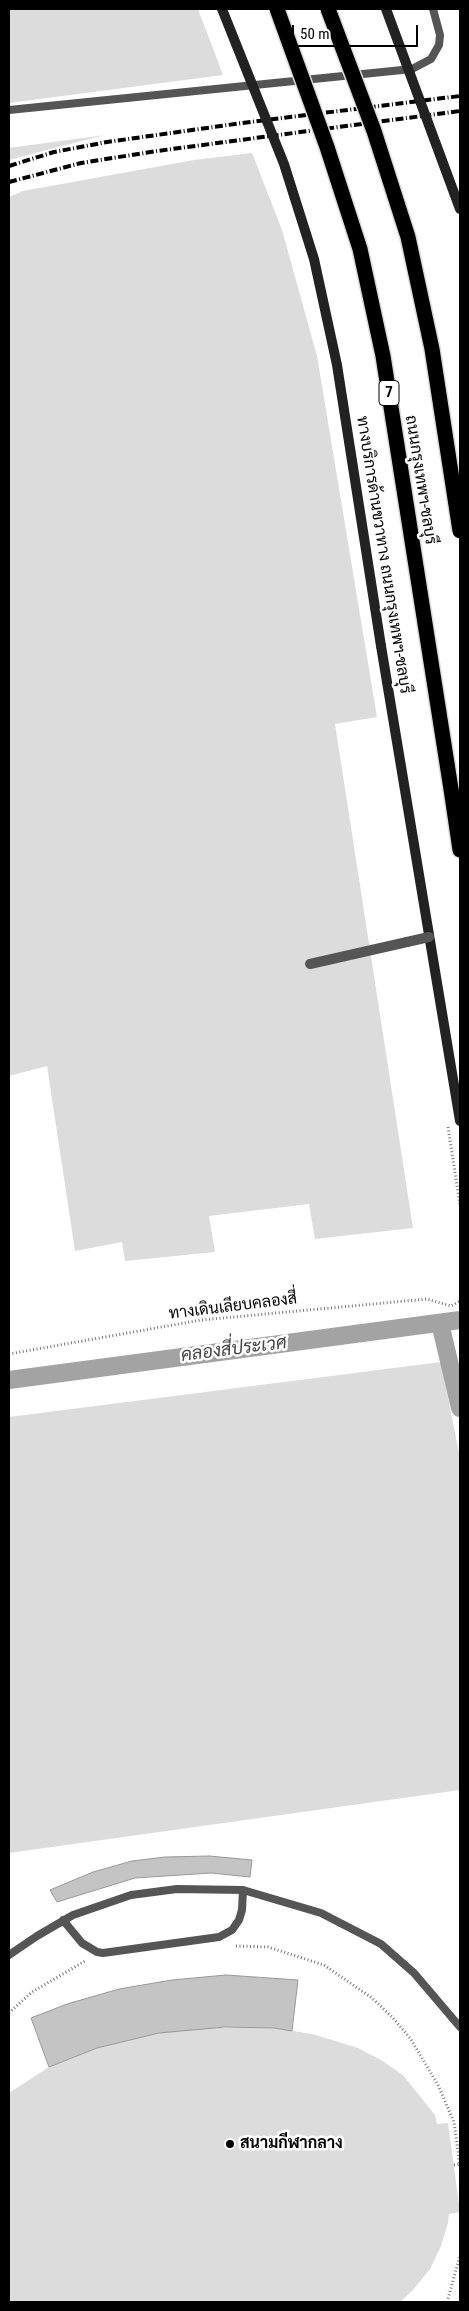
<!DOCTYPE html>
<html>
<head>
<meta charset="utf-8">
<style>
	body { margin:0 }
	#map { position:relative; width:469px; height:2311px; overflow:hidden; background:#fff; font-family:"Roboto Condensed",sans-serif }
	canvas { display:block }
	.frame { position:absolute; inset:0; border:10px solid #000; pointer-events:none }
	.scale { position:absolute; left:292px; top:25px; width:126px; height:22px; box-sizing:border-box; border:2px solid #000; border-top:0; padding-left:6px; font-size:15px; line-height:18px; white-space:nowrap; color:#000; -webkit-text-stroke:4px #fff; paint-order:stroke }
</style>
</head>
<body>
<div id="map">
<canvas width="469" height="2311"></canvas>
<div class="frame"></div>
<div class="scale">50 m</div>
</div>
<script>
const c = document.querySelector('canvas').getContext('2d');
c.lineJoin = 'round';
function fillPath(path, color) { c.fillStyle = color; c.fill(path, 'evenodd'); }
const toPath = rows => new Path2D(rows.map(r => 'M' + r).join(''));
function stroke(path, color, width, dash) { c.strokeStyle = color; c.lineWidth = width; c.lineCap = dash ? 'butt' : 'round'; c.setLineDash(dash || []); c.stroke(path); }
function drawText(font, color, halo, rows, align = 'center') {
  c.font = font + ' "Roboto Condensed",Sarabun,sans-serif'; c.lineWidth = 5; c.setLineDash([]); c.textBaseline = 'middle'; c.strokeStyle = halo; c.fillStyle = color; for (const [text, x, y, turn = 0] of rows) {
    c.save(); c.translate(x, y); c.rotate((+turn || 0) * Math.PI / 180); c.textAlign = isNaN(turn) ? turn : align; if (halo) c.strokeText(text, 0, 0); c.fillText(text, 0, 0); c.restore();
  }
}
fillPath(toPath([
	[9,9,198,9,223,75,9,103],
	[105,135,66,145,9,160,9,148],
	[252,153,282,230,317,356,377,717,335,724,413,1228,315,1239,309,1204,209,1216,215,1252,125,1261,122,1242,75,1251,47,1066,9,1076,9,197,23,191,194,160],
	[441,1362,460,1458,460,1790,9,1853,9,1417],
	[209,2028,274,2028,312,2034,358,2048,381,2060,403,2075,435,2115,437,2124,448,2123,460,2212,449,2214,448,2223,441,2246,430,2269,413,2290,400,2302,9,2302,9,2093,49,2067,97,2048,159,2033]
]), '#dcdcdc');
stroke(toPath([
	[440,1323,460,1408],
	[9,1380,460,1320]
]), '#a3a3a3', 18);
const building = toPath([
	[209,1856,252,1860,250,1877,211,1873,135,1878,57,1902,50,1890,93,1872,132,1861,165,1857,209,1856],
	[226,1975,298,1980,292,2031,274,2028,225,2027,159,2033,97,2048,49,2067,31,2018,67,2004,119,1989,172,1980,226,1975]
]);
fillPath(building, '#c4c4c4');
stroke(building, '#999', 1);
const highway = toPath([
	[451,789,460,850]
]);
stroke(highway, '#dbdbdb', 18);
stroke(toPath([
	[448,1127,460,1205],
	[9,1354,201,1320,427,1299,451,1306,460,1301],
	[236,1946,268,1947,324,1965,372,1998,392,2017,410,2038,438,2085,454,2122,460,2166],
	[9,2013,32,1992,85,1961],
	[454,2165,460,2164],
	[447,2302,460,2256]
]), '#777', 3, [1, 2.5]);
stroke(toPath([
	[9,110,412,69,431,59,439,45,440,35,433,9],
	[63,1920,82,1943,97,1952,103,1953,219,1937,232,1930,239,1920,242,1910,243,1890],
	[9,1955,37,1936,73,1915,131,1895,177,1889,243,1890,321,1913,381,1944,414,1973,460,2027]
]), '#555', 8);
stroke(toPath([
	[310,964,407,942]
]), '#555', 10);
stroke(toPath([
	[381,646,460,1121]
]), '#222', 10);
stroke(highway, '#000', 15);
stroke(toPath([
	[9,166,54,152,107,142,242,123,460,96],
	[9,182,81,163,157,151,460,111]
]), '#000', 4, [8, 2.5, 1, 2.5]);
const highwayBridge = toPath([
	[277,9,327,147,360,249,383,356,451,789],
	[328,9,374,131,408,237,432,349,460,531]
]);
stroke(highwayBridge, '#dbdbdb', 18, []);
stroke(toPath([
	[407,942,429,937]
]), '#555', 10);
stroke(toPath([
	[222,9,284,164,314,259,337,365,381,646],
	[386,9,460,209]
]), '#222', 10);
stroke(highwayBridge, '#000', 15);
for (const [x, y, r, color] of [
	[230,2144,5,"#000"]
]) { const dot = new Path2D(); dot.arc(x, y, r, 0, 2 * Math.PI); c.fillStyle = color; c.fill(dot); stroke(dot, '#fff', 2); }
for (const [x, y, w] of [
	[389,393,20]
]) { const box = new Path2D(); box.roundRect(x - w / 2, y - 12.5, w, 25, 4); c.fillStyle = '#fff'; c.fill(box); stroke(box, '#000', 1); }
drawText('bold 15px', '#000', null, [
	["7",389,393]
]);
drawText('16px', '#000', '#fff', [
	["ถนนกรุงเทพฯ-ชลบุรี",420,480,81],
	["ทางบริการด้านขวาทาง ถนนกรุงเทพฯ-ชลบุรี",383,555,81],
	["ทางเดินเลียบคลองสี่",233,1307,-7]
]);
drawText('bold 16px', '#000', '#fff', [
	["สนามกีฬากลาง",240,2144]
], 'left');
drawText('italic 18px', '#444', '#fff', [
	["คลองสี่ประเวศ",234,1350,-7]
]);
</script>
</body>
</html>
